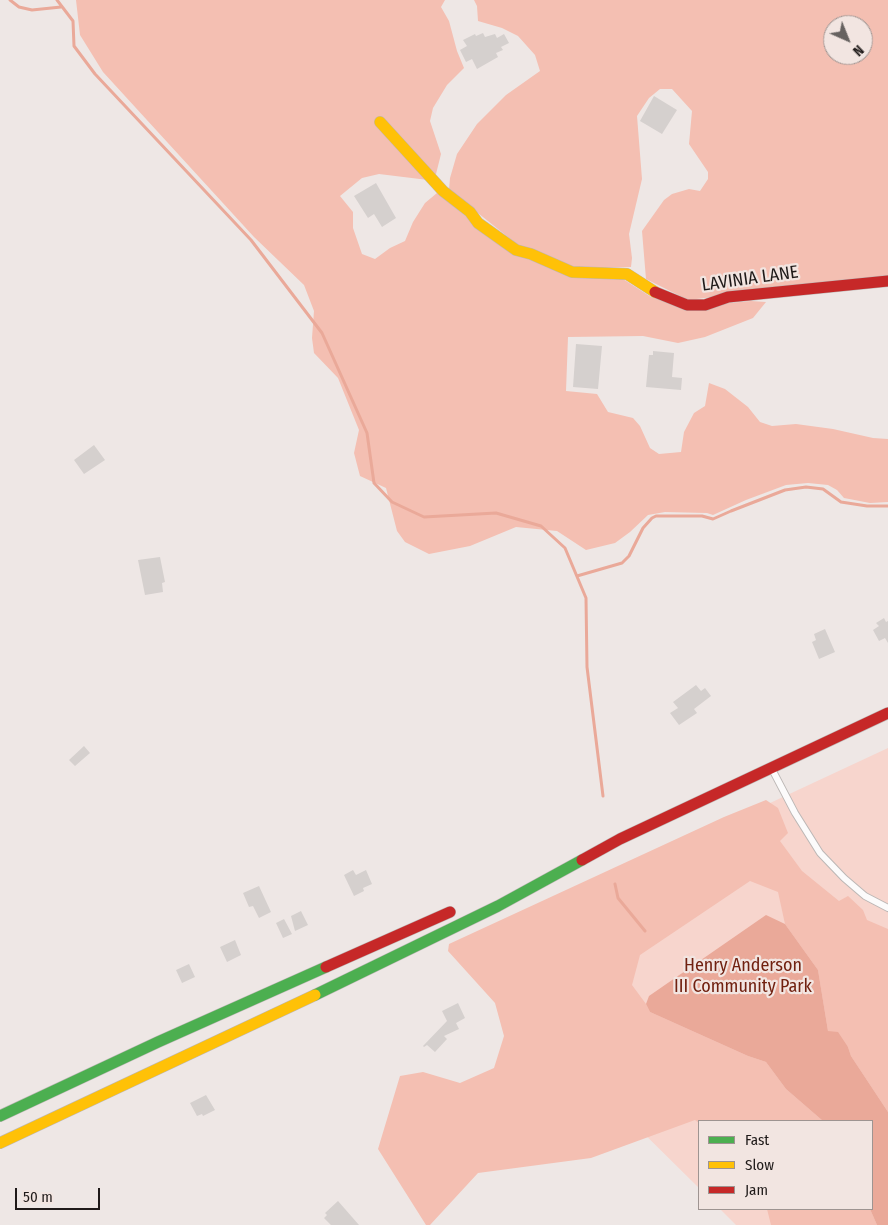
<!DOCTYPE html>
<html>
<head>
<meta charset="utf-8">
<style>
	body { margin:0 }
	#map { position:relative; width:888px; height:1225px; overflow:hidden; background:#eee7e5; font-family:"Fira Sans Condensed",sans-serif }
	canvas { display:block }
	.legend { position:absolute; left:698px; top:1120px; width:175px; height:90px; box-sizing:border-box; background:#f2e5e1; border:1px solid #9e9491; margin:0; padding:6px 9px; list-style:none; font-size:15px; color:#1f1a19 }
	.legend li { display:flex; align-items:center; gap:10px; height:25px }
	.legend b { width:25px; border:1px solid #9e9491 }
	.north { position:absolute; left:823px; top:15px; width:50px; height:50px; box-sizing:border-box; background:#f2e5e1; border:1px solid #9e9491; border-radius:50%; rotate:136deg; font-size:14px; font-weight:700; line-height:20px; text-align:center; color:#1f1a19 }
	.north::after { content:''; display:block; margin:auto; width:18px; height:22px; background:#676260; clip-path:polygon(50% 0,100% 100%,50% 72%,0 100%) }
	.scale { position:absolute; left:15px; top:1188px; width:85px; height:22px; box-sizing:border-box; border:2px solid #1f1a19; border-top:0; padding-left:6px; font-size:15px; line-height:18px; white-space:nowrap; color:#1f1a19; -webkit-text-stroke:4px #f2e5e1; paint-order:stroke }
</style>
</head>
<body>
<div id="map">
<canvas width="888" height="1225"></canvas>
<ul class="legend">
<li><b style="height:6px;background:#4caf50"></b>Fast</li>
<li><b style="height:6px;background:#ffc107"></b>Slow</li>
<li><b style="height:6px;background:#c62828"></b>Jam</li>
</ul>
<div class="north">N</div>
<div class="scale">50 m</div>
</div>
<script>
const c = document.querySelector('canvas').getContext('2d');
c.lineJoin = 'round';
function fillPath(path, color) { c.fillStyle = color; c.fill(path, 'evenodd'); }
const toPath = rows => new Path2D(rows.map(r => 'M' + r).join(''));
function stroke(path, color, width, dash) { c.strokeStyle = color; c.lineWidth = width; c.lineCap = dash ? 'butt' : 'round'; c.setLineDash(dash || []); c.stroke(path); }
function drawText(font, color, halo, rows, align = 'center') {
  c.font = font + ' "Fira Sans Condensed",sans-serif'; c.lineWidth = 4.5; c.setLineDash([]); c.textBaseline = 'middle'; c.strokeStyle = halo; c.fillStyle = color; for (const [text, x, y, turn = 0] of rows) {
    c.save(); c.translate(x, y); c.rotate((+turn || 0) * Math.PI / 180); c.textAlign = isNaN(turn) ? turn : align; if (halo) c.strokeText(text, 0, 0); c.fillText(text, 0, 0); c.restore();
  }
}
fillPath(toPath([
	[888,748,888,1225,736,1225,720,1209,872,1209,872,1121,699,1121,699,1188,457,949]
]), '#f7d5cd');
fillPath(toPath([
	[76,0,445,0,441,7,449,21,457,51,464,68,447,85,433,108,430,121,441,154,436,174,428,180,379,174,362,178,340,196,353,212,353,228,362,254,375,259,390,248,405,241,413,222,425,203,437,193,513,254,623,279,651,297,729,303,751,301,766,302,753,318,705,337,678,343,643,336,568,337,566,391,597,394,608,412,633,418,640,426,650,448,659,454,681,452,684,432,694,413,705,406,709,383,725,389,748,407,760,422,772,426,796,424,833,429,873,438,888,439,888,502,870,503,844,498,837,490,828,485,808,483,786,485,746,500,713,515,707,513,665,512,648,515,630,532,615,543,586,550,557,531,516,527,470,546,429,554,405,542,397,531,386,488,360,476,354,453,359,430,338,378,314,353,312,338,314,311,304,285,254,237,103,72,80,35],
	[474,0,888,0,888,276,688,300,646,279,642,231,664,200,672,194,689,189,700,191,708,179,708,172,689,144,692,111,672,89,660,89,649,98,637,116,642,179,629,234,632,258,631,267,573,269,518,245,449,190,450,178,457,154,477,124,506,95,540,71,535,55,518,36,502,28,478,21,477,6],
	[833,25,863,25,863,55,833,55],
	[766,800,778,808,788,833,780,841,802,871,839,901,848,896,863,910,867,920,888,929,888,1112,851,1056,848,1047,828,1031,818,970,785,924,778,892,750,881,640,955,632,985,646,1004,650,1012,748,1056,766,1062,786,1089,823,1121,699,1121,699,1123,695,1120,591,1158,478,1173,430,1225,426,1225,378,1149,400,1076,423,1072,460,1083,494,1068,504,1036,495,1003,448,951,449,944,724,817],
	[767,1209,870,1209,877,1225,771,1225]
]), '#f4bfb2');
fillPath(toPath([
	[766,915,785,924,818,970,828,1031,838,1032,848,1047,851,1056,888,1112,888,1225,877,1225,870,1209,872,1209,872,1121,823,1121,786,1089,766,1062,748,1056,650,1012,646,1004,649,996]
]), '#eaa999');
stroke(toPath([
	[10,0,19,7,32,10,61,7],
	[57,0,73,21,74,46,95,74,251,240,322,333,367,433,374,483,392,502,424,517,496,513,541,526,565,548,586,598,587,667,603,796],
	[577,576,622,563,629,556,643,528,652,518,656,516,702,516,713,519,731,511,785,490,806,487,823,489,841,502,867,506,888,506],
	[615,884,618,898,645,931]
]), '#eaa999', 3);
fillPath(toPath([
	[483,33,485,37,495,34,497,38,504,34,509,43,501,47,503,50,496,53,498,57,477,69,472,59,466,62,460,50,467,46,463,40,475,34,476,36],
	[654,96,677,110,662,134,640,121],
	[376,183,396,218,382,227,374,214,368,218,354,196],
	[576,344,602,346,598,389,573,387],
	[653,351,674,353,672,377,682,378,681,390,646,387,649,355,653,355],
	[94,445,105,460,84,474,74,460],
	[160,557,165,582,162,583,163,592,145,595,138,560],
	[884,618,886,622,888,621,888,643,885,638,879,641,873,630,879,626,876,623],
	[825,629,835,652,819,659,812,642,816,640,814,634],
	[696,685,701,691,705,688,711,696,694,709,697,713,679,725,670,713,678,708,673,702],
	[84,746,90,753,75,766,69,760],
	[353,870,356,875,366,870,372,884,363,888,364,891,354,896,344,875],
	[259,886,271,912,259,918,253,906,249,907,243,893],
	[301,911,308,925,295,931,291,916],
	[284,919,292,934,283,938,276,923],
	[235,940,241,955,227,962,220,947],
	[189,964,195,977,182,983,176,970],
	[458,1003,465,1018,456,1023,459,1029,444,1036,447,1039,435,1052,427,1045,424,1047,423,1046,447,1021,442,1011],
	[206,1095,215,1110,203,1116,202,1114,197,1116,190,1103],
	[338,1201,359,1225,331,1225,324,1218,327,1215,325,1213]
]), '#d5d0ce');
const lane = toPath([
	[774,773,795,813,820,853,844,878,865,896,888,908]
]);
const fast = toPath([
	[315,995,498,906,582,860],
	[0,1116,158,1042,326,967]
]);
const slow = toPath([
	[380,122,443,191,470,212,478,223,516,250,531,254,572,272,627,274,655,292],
	[0,1143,315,995]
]);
const jam = toPath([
	[655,292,687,305,705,305,728,297,888,281],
	[582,860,620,839,888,713],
	[326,967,450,912]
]);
stroke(lane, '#bcb7b5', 8);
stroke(fast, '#bcb7b5', 12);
stroke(slow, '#bcb7b5', 12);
stroke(jam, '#bcb7b5', 12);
stroke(lane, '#fcfbfb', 6);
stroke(fast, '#4caf50', 11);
stroke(slow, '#ffc107', 11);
stroke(jam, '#c62828', 11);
drawText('18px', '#1f1a19', '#f2e5e1', [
	["LAVINIA LANE",750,279,-8]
]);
drawText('18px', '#712110', '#f2e5e1', [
	["Henry Anderson",743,966],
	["III Community Park",743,987]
]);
</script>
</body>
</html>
